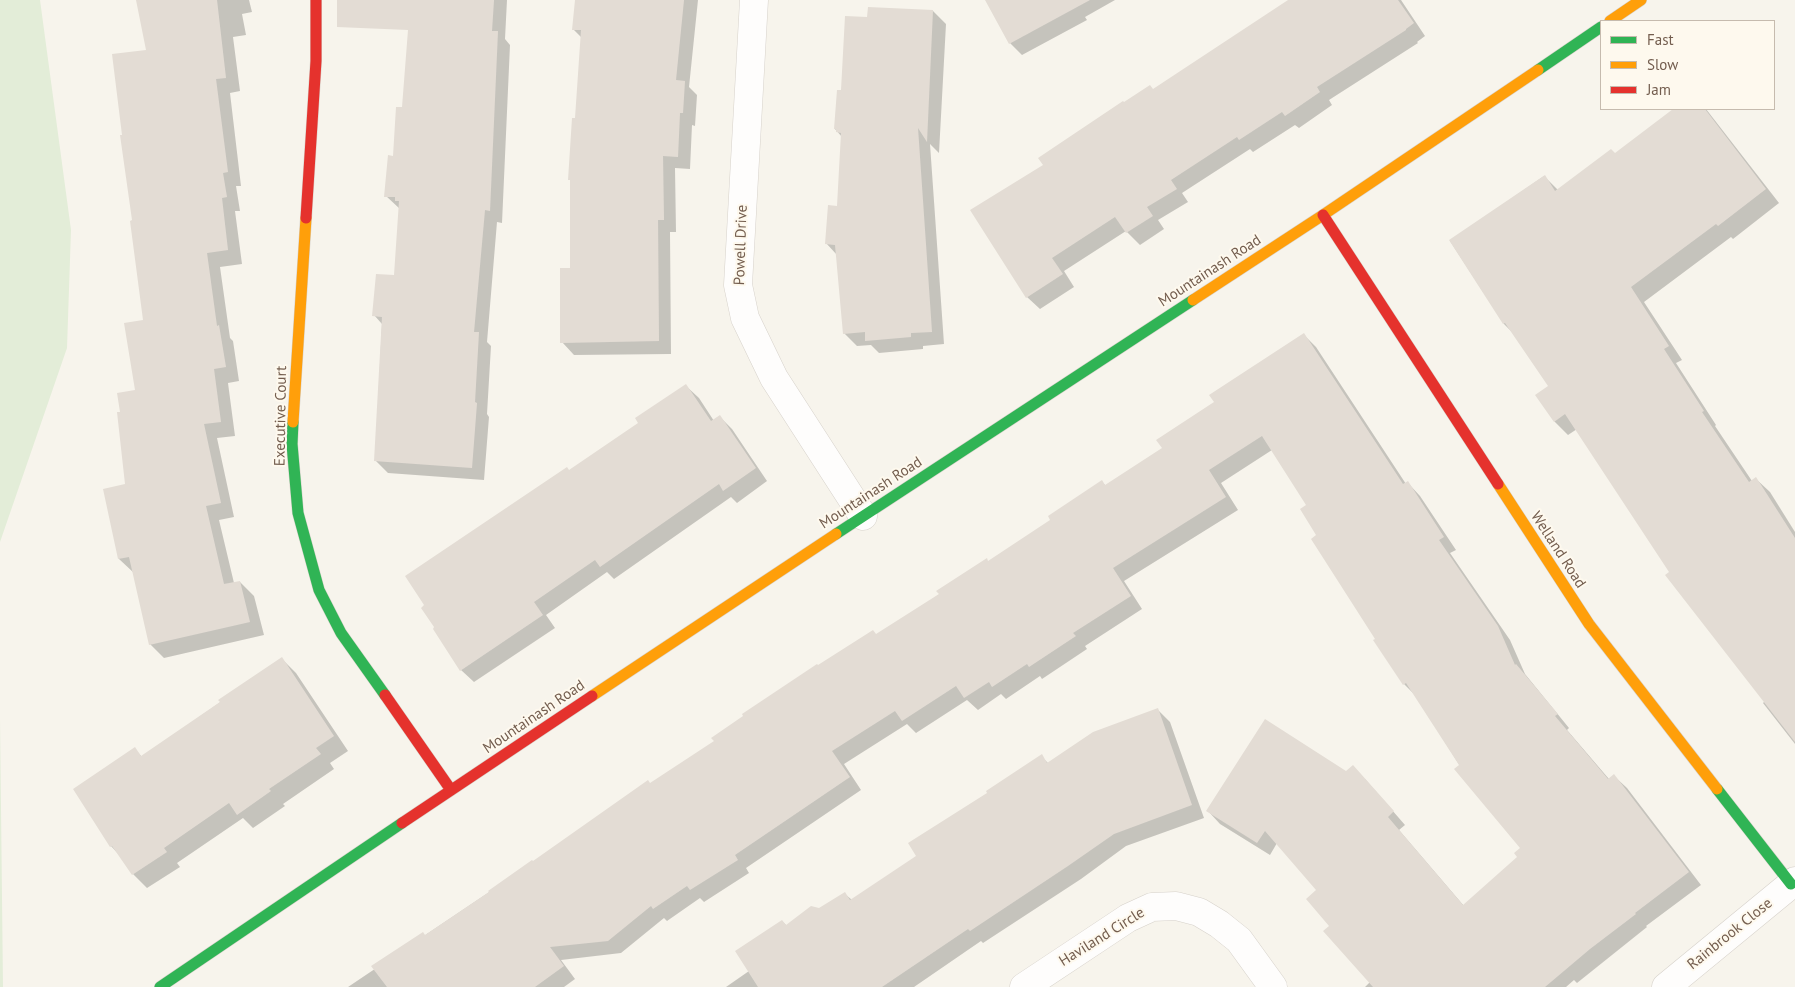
<!DOCTYPE html>
<html>
<head>
<meta charset="utf-8">
<style>
	body { margin:0 }
	#map { position:relative; width:1795px; height:987px; overflow:hidden; background:#f7f4ec; font-family:"PT Sans",sans-serif }
	canvas { display:block }
	.legend { position:absolute; left:1600px; top:20px; width:175px; height:90px; box-sizing:border-box; background:#fef9ee; border:1px solid #c6bbae; margin:0; padding:6px 9px; list-style:none; font-size:15px; color:#735d4e }
	.legend li { display:flex; align-items:center; gap:10px; height:25px }
	.legend b { width:25px; border:1px solid #c6bbae }
</style>
</head>
<body>
<div id="map">
<canvas width="1795" height="987"></canvas>
<ul class="legend">
<li><b style="height:6px;background:#30b455"></b>Fast</li>
<li><b style="height:6px;background:#ff9f0a"></b>Slow</li>
<li><b style="height:6px;background:#e5322d"></b>Jam</li>
</ul>
</div>
<script>
const c = document.querySelector('canvas').getContext('2d');
c.lineJoin = 'round';
function fillPath(path, color) { c.fillStyle = color; c.fill(path, 'evenodd'); }
const toPath = rows => new Path2D(rows.map(r => 'M' + r).join(''));
function stroke(path, color, width, dash) { c.strokeStyle = color; c.lineWidth = width; c.lineCap = dash ? 'butt' : 'round'; c.setLineDash(dash || []); c.stroke(path); }
function drawText(font, color, halo, rows, align = 'center') {
  c.font = font + ' "PT Sans",sans-serif'; c.lineWidth = 4; c.setLineDash([]); c.textBaseline = 'middle'; c.strokeStyle = halo; c.fillStyle = color; for (const [text, x, y, turn = 0] of rows) {
    c.save(); c.translate(x, y); c.rotate((+turn || 0) * Math.PI / 180); c.textAlign = isNaN(turn) ? turn : align; if (halo) c.strokeText(text, 0, 0); c.fillText(text, 0, 0); c.restore();
  }
}
fillPath(toPath([
	[0,0,40,0,71,230,67,348,0,542],
	[0,718,3,987,0,987]
]), '#e3edd8');
fillPath(toPath([
	[138,0,249,0,252,12,242,14,246,35,233,37,240,91,230,93,241,186,236,186,240,211,235,211,242,264,220,267,230,338,233,341,239,381,228,383,235,436,217,438,234,517,219,520,234,583,240,582,254,596,264,635,164,658,150,644,134,573,119,559,126,485,121,413,136,391,145,321,124,136,147,51],
	[403,0,507,0,505,39,510,45,502,223,497,222,487,342,491,346,487,414,489,417,484,480,388,473,375,460,382,324,374,315,395,277,400,209,386,196,403,108,410,29],
	[577,0,698,0,689,87,697,95,695,126,692,125,690,169,675,168,676,232,670,232,671,354,574,355,562,342,572,269,571,182,570,180,576,119,582,38,573,29],
	[987,0,1115,0,1085,17,1087,20,1022,55,1010,43],
	[1290,0,1401,0,1425,36,1417,42,1418,43,1329,100,1332,105,1299,128,1295,125,1253,152,1250,149,1182,193,1188,202,1158,220,1164,229,1140,245,1126,231,1064,271,1074,287,1040,309,1027,297,1044,165,1153,90],
	[933,11,946,24,939,153,930,144,944,344,923,346,923,349,879,353,871,345,857,346,844,333,837,255,826,243,838,207,842,137,835,129,842,91,869,18],
	[1675,109,1706,109,1779,203,1733,239,1731,237,1644,302,1682,360,1676,363,1716,425,1715,426,1752,481,1756,479,1770,492,1795,532,1795,744,1763,703,1765,701,1671,573,1577,429,1568,435,1554,421,1550,387,1514,334,1504,324,1450,241,1544,176,1558,190,1615,155],
	[1304,335,1316,347,1406,484,1408,483,1420,496,1456,550,1450,553,1510,640,1525,674,1569,728,1567,730,1609,779,1614,776,1627,788,1701,885,1646,926,1647,927,1577,983,1574,980,1566,987,1365,987,1370,982,1331,926,1318,890,1277,843,1270,855,1220,824,1208,811,1346,772,1365,779,1405,825,1399,830,1464,906,1518,857,1521,848,1460,766,1416,696,1404,684,1376,639,1318,535,1308,505,1272,450,1221,483,1238,510,1124,581,1142,609,1085,646,1087,649,1042,679,1040,676,1006,699,1001,694,978,710,967,700,916,733,907,724,844,764,861,790,746,868,749,873,704,902,700,898,667,921,664,918,621,953,561,960,575,979,564,987,348,987,650,784,716,742,819,667,877,635,989,562,1052,520,1102,482,1106,486,1163,449,1216,402],
	[686,386,699,398,714,421,720,417,732,429,767,481,737,503,731,497,614,579,607,572,546,615,555,628,474,682,461,670,569,471,640,423],
	[282,659,296,673,348,751,330,763,334,769,283,804,285,806,253,828,243,818,177,863,180,867,147,888,133,874,121,857,111,846,135,749,142,757],
	[1158,710,1170,722,1204,818,1126,846,1081,879,983,943,981,941,914,987,726,987,749,971,782,921,787,926,820,909,845,894,852,900,917,856,988,794,1041,756,1048,763]
]), '#0003');
fillPath(toPath([
	[136,0,217,0,226,78,216,79,228,172,223,173,227,197,222,198,228,250,207,253,217,326,219,325,226,367,214,369,221,422,204,424,221,503,206,506,224,584,240,581,250,622,149,645,129,557,118,559,103,489,125,484,117,412,120,412,117,393,135,390,124,323,143,320,130,221,132,220,120,135,122,135,112,54,146,50],
	[337,0,494,0,492,31,498,31,490,211,485,210,474,332,479,332,475,402,477,403,472,468,374,461,382,317,372,316,376,274,394,275,399,201,395,201,395,197,384,197,388,155,393,156,396,107,402,107,408,30,337,27],
	[575,0,684,0,676,80,685,81,683,113,680,113,678,157,663,156,664,220,658,220,659,341,560,343,560,268,570,268,570,180,568,180,572,118,575,118,581,30,572,30],
	[985,0,1090,0,1009,44],
	[1288,0,1398,0,1414,23,1406,29,1406,30,1317,87,1320,92,1285,116,1282,112,1239,140,1237,137,1171,180,1177,189,1147,207,1153,216,1126,233,1115,217,1052,258,1063,274,1026,298,970,210,1043,165,1038,158,1123,101,1124,102,1150,85,1153,89],
	[868,7,933,10,927,142,918,128,932,332,911,333,911,337,865,341,865,332,843,334,835,245,825,244,828,205,837,206,841,133,836,132,836,129,834,129,837,90,841,90,845,16,867,17],
	[1673,109,1705,109,1766,189,1718,226,1716,224,1631,287,1669,346,1664,349,1704,411,1702,412,1749,482,1756,477,1795,538,1795,742,1665,575,1669,572,1565,414,1554,422,1535,395,1548,386,1505,323,1503,324,1449,240,1545,175,1555,191,1611,149,1615,153],
	[1304,333,1403,484,1408,481,1444,537,1439,540,1498,626,1515,665,1516,664,1558,714,1555,716,1608,779,1614,774,1689,872,1635,913,1636,914,1590,949,1545,987,1373,987,1323,931,1329,926,1306,899,1316,890,1265,831,1257,843,1206,811,1265,719,1346,771,1353,765,1394,811,1388,817,1463,905,1517,857,1514,853,1520,848,1454,769,1459,765,1406,683,1403,685,1373,640,1375,639,1311,539,1316,535,1300,509,1306,505,1262,436,1209,470,1226,497,1113,568,1131,596,1073,633,1076,636,1029,667,1027,664,992,687,989,682,964,698,956,686,902,721,895,711,832,751,850,777,735,855,738,860,690,890,687,886,653,909,651,906,608,941,550,947,564,966,535,987,387,987,371,966,423,932,425,935,489,892,488,891,532,860,533,861,648,780,650,783,714,741,711,738,743,716,742,714,817,664,818,665,873,630,876,634,939,594,936,591,987,558,988,561,1050,520,1048,516,1102,480,1105,485,1162,448,1156,440,1214,402,1209,395],
	[686,384,711,421,720,415,756,468,723,491,719,484,600,567,595,560,534,602,543,615,460,671,433,629,434,627,421,608,424,605,405,576,567,467,569,470,638,423,635,418],
	[282,657,334,736,316,748,321,754,269,789,271,791,237,815,229,803,164,848,167,852,132,875,112,846,110,847,73,789,135,747,141,756,220,702,218,700],
	[1158,708,1192,805,1114,834,1068,866,970,931,968,929,882,987,758,987,735,951,782,920,786,925,811,906,819,908,845,892,850,900,916,856,908,843,987,793,986,791,1042,754,1047,763,1093,732]
]), '#e3dcd4');
const street = toPath([
	[754,0,738,285,745,318,774,378,863,516],
	[1024,987,1128,918,1152,907,1176,906,1199,912,1219,924,1239,940,1273,987],
	[1666,987,1795,881]
]);
const fast = toPath([
	[1538,70,1601,27],
	[293,422,292,444,298,513,319,590,341,633,385,695],
	[836,534,1193,300],
	[1717,789,1791,884],
	[160,987,402,823]
]);
const slow = toPath([
	[1610,21,1641,0],
	[1193,300,1323,215,1538,70],
	[293,422,306,218],
	[1498,484,1589,624,1717,789],
	[592,696,836,534]
]);
const jam = toPath([
	[1323,215,1498,484],
	[306,218,316,61,316,0],
	[385,695,451,790],
	[402,823,592,696]
]);
stroke(street, '#d6d1ca', 29);
stroke(fast, '#d7d1ca', 12);
stroke(slow, '#d7d1ca', 12);
stroke(jam, '#d7d1ca', 12);
stroke(street, '#fefdfc', 28);
stroke(fast, '#30b455', 11);
stroke(slow, '#ff9f0a', 11);
stroke(jam, '#e5322d', 11);
drawText('15px', '#735d4e', '#fef9ee', [
	["Powell Drive",741,245,-88],
	["Mountainash Road",1210,271,-33],
	["Executive Court",281,416,-89],
	["Mountainash Road",871,493,-33],
	["Welland Road",1558,550,57],
	["Mountainash Road",534,717,-34],
	["Rainbrook Close",1730,934,-39],
	["Haviland Circle",1102,937,-32]
]);
</script>
</body>
</html>
